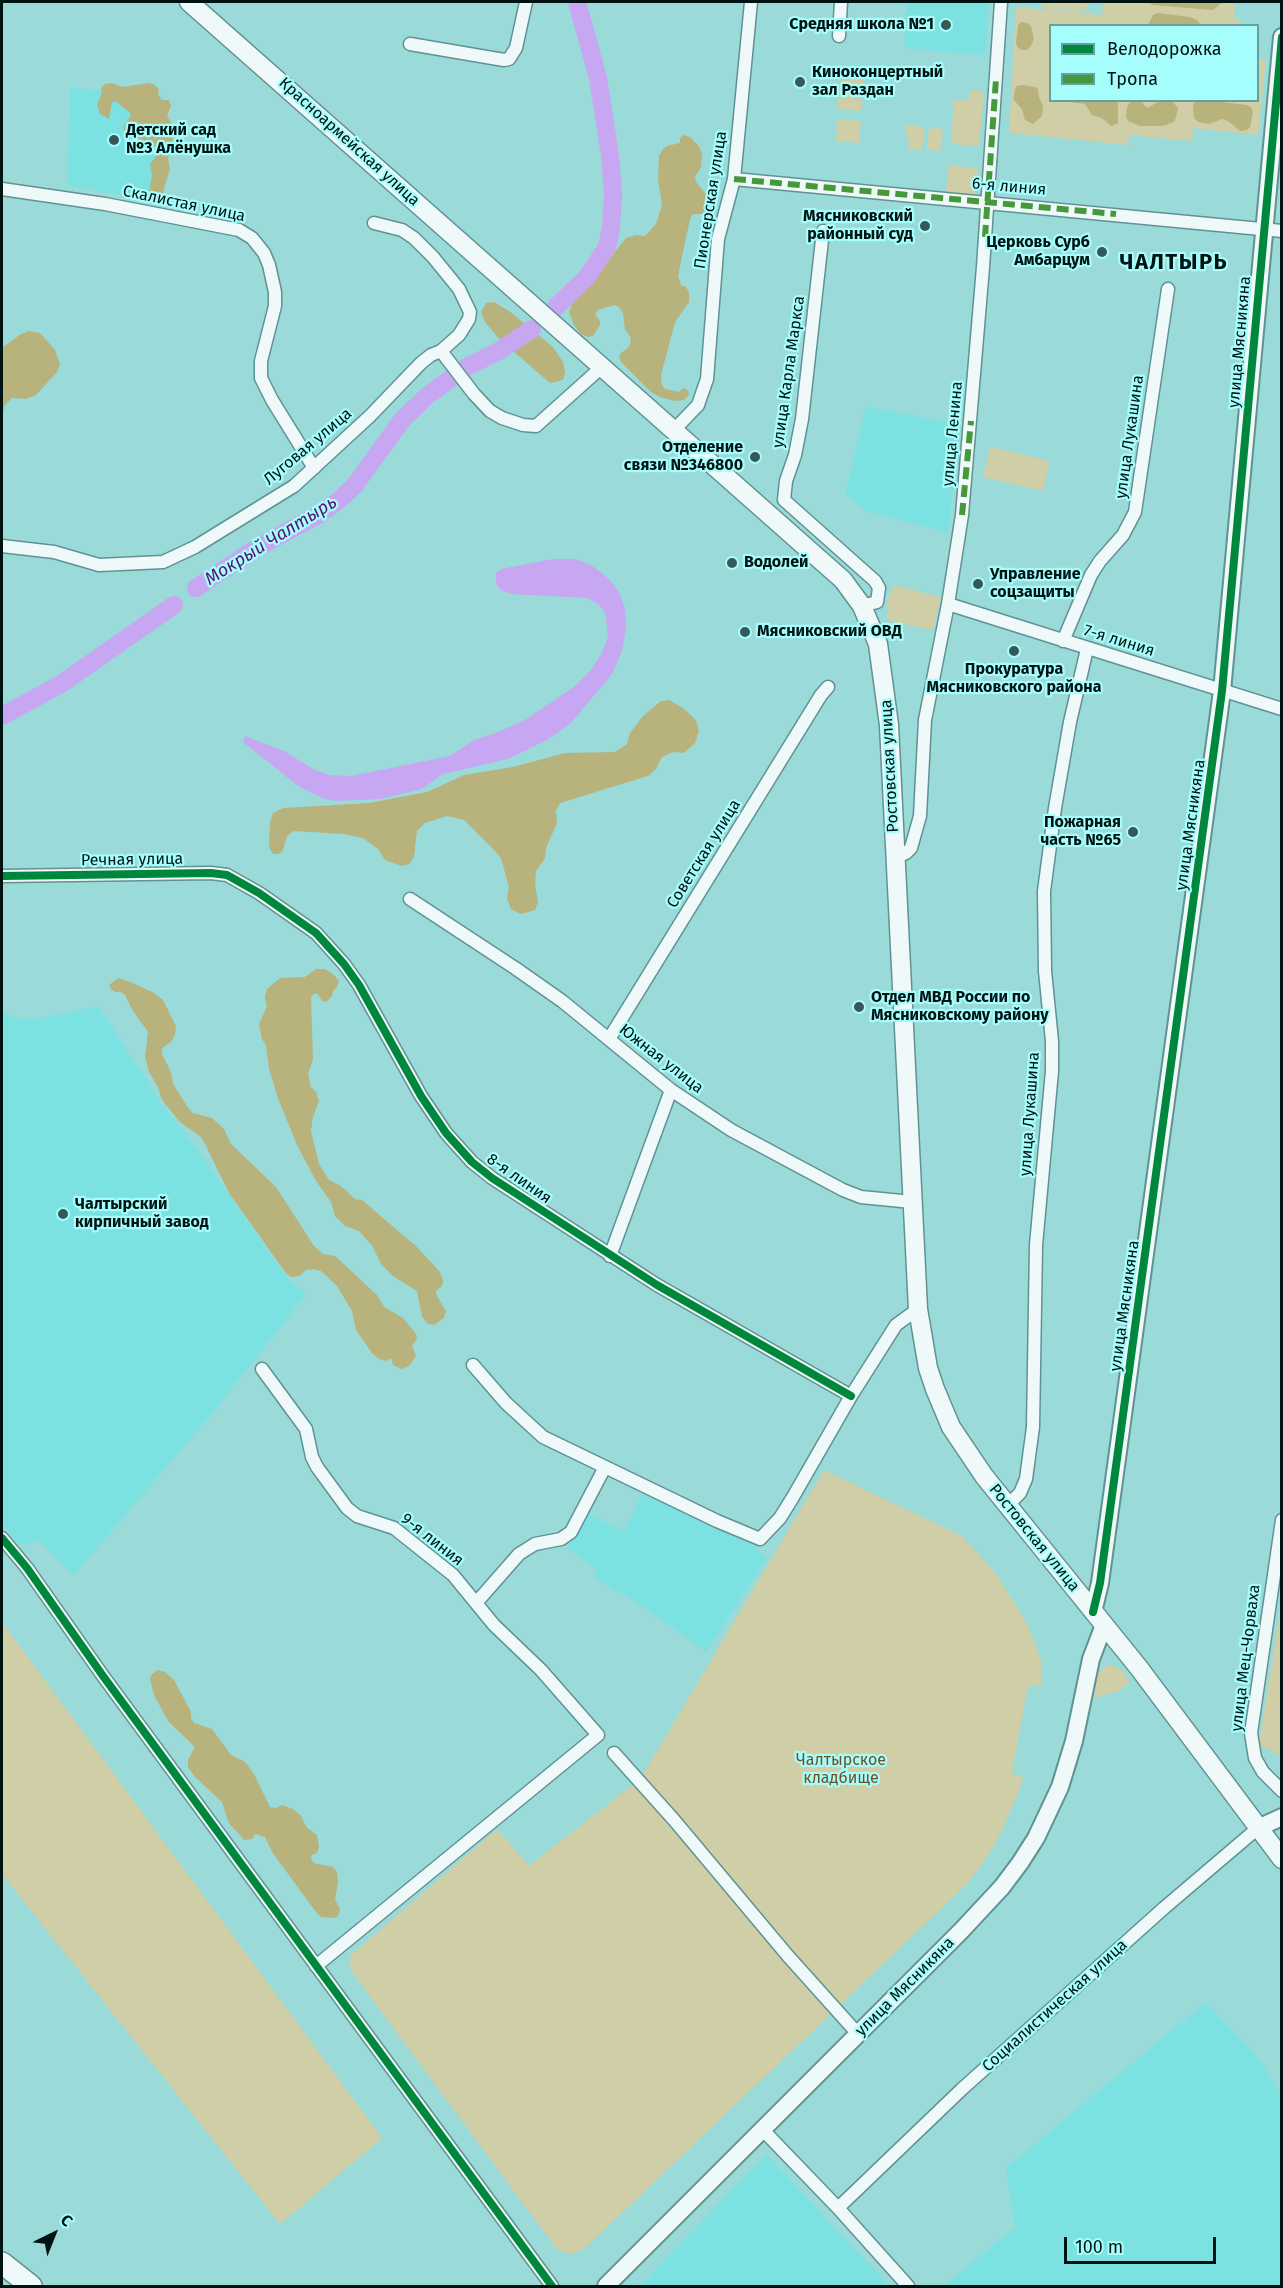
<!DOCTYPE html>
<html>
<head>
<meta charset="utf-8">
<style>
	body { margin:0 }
	#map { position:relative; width:1283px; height:2288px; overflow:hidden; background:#9adad9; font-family:"Fira Sans",sans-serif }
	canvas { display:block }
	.frame { position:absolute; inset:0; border:3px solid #001313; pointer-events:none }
	.legend { position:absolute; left:1049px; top:24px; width:210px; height:78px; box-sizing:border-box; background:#a5fefc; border:2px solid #63a09f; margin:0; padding:8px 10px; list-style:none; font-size:18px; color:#001313 }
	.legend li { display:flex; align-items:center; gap:12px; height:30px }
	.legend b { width:30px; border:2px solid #63a09f }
	.north { position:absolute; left:24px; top:2204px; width:60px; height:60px; -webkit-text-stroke:4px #a5fefc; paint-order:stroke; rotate:43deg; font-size:16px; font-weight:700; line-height:24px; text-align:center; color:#001313 }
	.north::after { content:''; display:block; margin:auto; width:21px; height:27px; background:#001313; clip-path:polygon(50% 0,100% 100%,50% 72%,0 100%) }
	.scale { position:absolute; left:1064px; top:2237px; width:152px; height:27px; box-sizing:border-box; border:3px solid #001313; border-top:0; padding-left:8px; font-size:18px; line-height:21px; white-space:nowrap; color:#001313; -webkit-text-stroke:4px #a5fefc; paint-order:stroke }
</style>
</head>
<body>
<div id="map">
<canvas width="1283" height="2288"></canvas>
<div class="frame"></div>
<ul class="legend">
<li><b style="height:8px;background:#00873e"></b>Велодорожка</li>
<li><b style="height:8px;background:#46983d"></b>Тропа</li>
</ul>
<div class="north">С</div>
<div class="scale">100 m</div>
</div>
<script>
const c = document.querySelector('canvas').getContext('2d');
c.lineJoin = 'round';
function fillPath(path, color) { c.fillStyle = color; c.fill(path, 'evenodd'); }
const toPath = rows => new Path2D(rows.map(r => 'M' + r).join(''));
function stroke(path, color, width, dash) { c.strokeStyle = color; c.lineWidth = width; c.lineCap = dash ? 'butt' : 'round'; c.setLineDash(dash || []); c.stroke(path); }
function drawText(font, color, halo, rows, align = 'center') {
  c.font = font + ' "Fira Sans",sans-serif'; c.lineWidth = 4.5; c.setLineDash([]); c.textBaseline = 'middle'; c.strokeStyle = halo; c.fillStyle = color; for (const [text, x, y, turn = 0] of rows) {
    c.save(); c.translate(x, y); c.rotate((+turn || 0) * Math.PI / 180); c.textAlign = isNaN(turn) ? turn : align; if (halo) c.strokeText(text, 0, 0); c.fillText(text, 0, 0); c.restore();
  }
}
fillPath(toPath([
	[907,2,989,2,985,55,904,48],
	[70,88,164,95,157,202,67,185],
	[866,407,960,424,948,533,867,511,845,494],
	[99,1006,163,1106,192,1142,290,1282,307,1293,214,1411,74,1575,40,1541,25,1545,18,1543,2,1525,2,1011,15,1018,30,1020],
	[644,1490,758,1547,756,1550,767,1557,706,1652,621,1591,618,1593,593,1576,597,1569,567,1549,587,1513,624,1531],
	[1206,2002,1260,2060,1281,2094,1281,2286,944,2286,1015,2227,1006,2168],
	[767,2155,889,2286,639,2286]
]), '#7ce2e1');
fillPath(toPath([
	[1041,2,1087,2,1086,12,1041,8],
	[1103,2,1235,2,1234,18,1240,19,1239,25,1050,26,1050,100,1258,100,1258,59,1266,60,1258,135,1194,128,1192,141,1129,135,1128,145,1009,133,1016,7,1102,15],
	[840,76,864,78,861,111,838,109],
	[970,90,984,91,979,146,951,144,954,99,969,100],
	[837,119,861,121,859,143,836,141],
	[906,125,924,127,922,150,908,149,909,137,905,137],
	[929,128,943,129,941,151,927,149],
	[948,165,978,168,976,195,946,193],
	[990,447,1050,461,1043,491,983,477],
	[894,585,941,597,933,630,888,621,887,601],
	[824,1470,962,1536,997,1575,1028,1625,1041,1661,1041,1686,1028,1685,1012,1773,1024,1778,1004,1826,989,1854,967,1884,585,2248,574,2253,565,2253,556,2248,349,1968,351,1955,497,1829,529,1866,631,1786,644,1773],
	[1281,1604,1282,1758,1281,1758,1275,1752,1259,1745],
	[2,1622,382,2138,280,2224,2,1874],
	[1112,1665,1123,1671,1130,1682,1118,1691,1094,1698,1098,1673,1106,1666]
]), '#cfcea6');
fillPath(toPath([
	[1148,2,1223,2,1213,10,1153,5],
	[1158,13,1190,17,1197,20,1201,25,1148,25,1153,15],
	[1021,22,1027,23,1031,26,1034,39,1031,46,1027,50,1021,50,1018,48,1016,43,1018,25],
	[112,83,122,87,149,83,155,85,159,90,158,95,162,100,169,100,171,106,167,115,173,127,170,135,173,140,172,149,168,158,170,169,162,196,156,200,151,199,149,193,152,175,150,164,155,158,156,147,145,143,142,139,129,138,124,134,124,127,131,114,117,102,112,102,109,119,100,114,97,105,102,92,101,88,105,84],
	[1023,85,1035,87,1038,89,1039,97,1043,106,1042,116,1033,124,1025,120,1022,109,1013,99,1016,86],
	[1204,100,1247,105,1251,107,1253,112,1250,127,1247,130,1240,131,1228,121,1222,119,1209,124,1198,122,1194,118,1193,105,1196,101],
	[1064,101,1118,101,1118,123,1111,126,1102,118,1092,115,1085,104],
	[1131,101,1141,101,1147,108,1160,101,1172,101,1178,108,1176,117,1174,122,1163,126,1140,126,1133,123,1128,121,1126,117,1127,107],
	[683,135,690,137,698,145,702,153,701,167,695,177,696,182,709,198,710,204,708,210,702,214,693,214,690,219,678,276,681,285,686,287,689,292,689,302,675,322,661,375,662,385,665,389,679,392,683,388,688,390,689,395,684,400,675,401,660,397,651,392,622,363,619,358,621,353,628,348,631,342,630,336,625,330,623,313,619,307,614,305,598,310,595,314,600,321,600,325,593,336,588,337,581,334,574,325,569,312,574,299,582,293,626,238,636,235,645,236,656,224,662,205,658,179,659,156,663,149,667,146,680,143,680,138],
	[494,302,509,311,553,347,563,362,565,372,563,380,550,383,499,339,485,322,481,312,486,303],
	[29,331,40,333,55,350,60,364,57,372,36,395,26,399,12,398,5,405,2,416,2,348,21,334],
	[669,700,683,708,696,720,699,731,695,743,684,753,673,752,662,757,656,769,648,776,560,803,556,811,557,823,546,848,545,858,536,871,535,884,538,902,535,910,521,914,511,909,507,899,509,887,501,858,496,852,464,820,447,816,425,823,417,831,414,857,409,864,402,866,385,860,378,849,363,838,344,834,294,831,287,836,283,850,279,854,273,854,269,847,270,822,273,813,283,808,369,803,427,792,464,775,513,767,565,753,615,752,627,744,630,733,643,716,661,701],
	[316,969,325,969,334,975,339,981,337,987,333,991,332,996,326,1002,322,1001,318,994,313,994,311,998,313,1059,308,1074,311,1087,316,1092,319,1101,313,1117,311,1131,319,1164,329,1180,341,1186,355,1199,362,1200,417,1247,440,1272,443,1280,442,1286,436,1291,437,1296,446,1311,444,1318,434,1325,428,1324,422,1317,417,1291,393,1276,381,1264,373,1247,359,1231,345,1226,335,1216,331,1202,316,1181,297,1145,279,1101,269,1069,266,1045,262,1039,259,1024,267,1006,265,997,267,989,280,978,305,977],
	[118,978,133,983,154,993,163,1000,176,1026,175,1035,171,1042,162,1048,162,1054,171,1072,173,1084,189,1109,193,1113,212,1118,224,1129,231,1144,276,1187,314,1246,323,1254,335,1256,378,1296,384,1307,403,1318,416,1334,417,1339,412,1346,416,1356,409,1366,401,1369,393,1365,391,1358,386,1361,379,1359,372,1353,356,1330,352,1311,337,1286,321,1271,313,1269,306,1270,300,1276,291,1277,285,1272,229,1193,202,1138,180,1122,162,1100,158,1087,149,1072,145,1057,148,1032,133,1011,125,995,121,992,115,992,111,989,109,985],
	[158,1670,165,1672,174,1680,191,1712,191,1718,194,1723,212,1729,231,1755,245,1762,254,1774,270,1807,276,1808,282,1805,293,1809,301,1816,307,1828,317,1835,319,1847,317,1853,312,1855,311,1859,314,1863,333,1867,337,1872,338,1882,335,1900,340,1909,338,1916,335,1918,321,1917,316,1912,272,1852,265,1837,255,1834,252,1839,244,1840,228,1822,222,1802,195,1777,188,1767,188,1760,195,1747,168,1721,154,1695,150,1679,152,1674]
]), '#b8b27c');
fillPath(toPath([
	[553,559,576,559,594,567,610,580,620,594,625,610,626,628,622,651,612,674,570,724,547,740,508,759,443,774,422,789,380,799,336,801,322,798,298,786,243,742,245,736,284,751,313,769,329,775,351,776,450,756,474,740,496,733,525,720,574,687,591,670,602,653,608,637,605,612,598,604,587,598,511,594,501,590,496,584,496,573,501,569]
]), '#c7a7f2');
stroke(toPath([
	[556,307,587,277,607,247,611,227,613,194,610,155,598,78,577,2],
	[196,588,258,547,320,514,338,501,355,485,402,420,427,396,465,368,499,351,532,329],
	[2,716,61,684,174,605]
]), '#c7a7f2', 18);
const street = toPath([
	[839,36,841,2],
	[410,44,504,60,509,59,516,48,526,2],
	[734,179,1282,231],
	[2,189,105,204,239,230,252,238,264,253,269,265,275,292,275,306,261,361,261,378,272,400,314,468],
	[823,231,802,419,795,455,786,481,784,500,875,581,879,588,877,602,862,606],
	[441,351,474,394,490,411,502,418,523,425,536,426,603,366],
	[675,429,698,405,707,379,718,239,734,179,751,2],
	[2,546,54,552,99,565,163,562,195,547,294,486,370,416,421,363,431,355,441,351,459,335,469,319,470,312,459,289,433,257,414,238,402,230,374,223],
	[948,604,1282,709],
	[1063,641,1091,575,1100,561,1123,535,1135,512,1168,289],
	[896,857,906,853,911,848,920,816,925,720,948,604,962,515,983,267,1001,2],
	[2,876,211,873,227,875,259,893,316,933,344,964,359,985,421,1096,446,1133,472,1162,492,1178,657,1285,851,1396],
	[410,899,515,968,562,1001,671,1090,731,1130,843,1190,861,1197,912,1202],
	[609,1039,821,695,828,687],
	[610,1256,671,1090],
	[473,1365,506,1403,543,1437,717,1521,760,1539,780,1518,793,1497,851,1396,896,1325,918,1309],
	[262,1369,306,1429,312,1457,317,1467,347,1508,357,1516,394,1528,453,1575,494,1625,541,1670,598,1735,316,1966],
	[1007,1506,1020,1493,1026,1479,1033,1427,1036,1245,1052,1071,1052,1041,1045,971,1044,891,1055,808,1070,722,1087,649],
	[1282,1520,1251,1733,1255,1758,1263,1772,1282,1791],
	[2,1538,27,1568,103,1676,552,2286],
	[476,1603,519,1554,535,1544,561,1539,571,1532,605,1467],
	[614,1753,674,1820,788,1956,858,2034],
	[762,2129,838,2208,908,2286],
	[838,2208,962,2089,1164,1908,1258,1828]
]);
const secondary = toPath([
	[1093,1612,1100,1583,1222,691,1282,37],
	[1258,1828,1282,1817],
	[606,2286,961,1931,1002,1887,1020,1863,1036,1838,1060,1787,1074,1741,1091,1659,1104,1625]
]);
const primary = toPath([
	[189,2,826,565,843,580,862,606,878,644,889,725,918,1309,928,1368,935,1389,951,1427,984,1476,1139,1668,1282,1859]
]);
const highway = toPath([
	[2,2263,31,2286]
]);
stroke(street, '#619292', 15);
stroke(secondary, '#619292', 20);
stroke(primary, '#619292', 21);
stroke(highway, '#619292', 24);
stroke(street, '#f0f9f9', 12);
stroke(secondary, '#f0f9f9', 16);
stroke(primary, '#f0f9f9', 18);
stroke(highway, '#f0f9f9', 21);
stroke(toPath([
	[734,179,1116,214],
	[985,237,996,79],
	[962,515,971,421]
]), '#46983d', 6, [12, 6]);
stroke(toPath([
	[2,876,211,873,227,875,259,893,316,933,344,964,359,985,421,1096,446,1133,472,1162,492,1178,657,1285,851,1396],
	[2,1538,27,1568,103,1676,552,2286],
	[1093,1612,1100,1583,1222,691,1282,37]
]), '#00873e', 8);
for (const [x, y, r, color] of [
	[946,25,6,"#365958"],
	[800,82,6,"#365958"],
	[114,140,6,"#365958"],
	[925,226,6,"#365958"],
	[1102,252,6,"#365958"],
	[755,457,6,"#365958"],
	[732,563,6,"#365958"],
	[978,584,6,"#365958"],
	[745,632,6,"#365958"],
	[1014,651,6,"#365958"],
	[1133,832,6,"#365958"],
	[859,1007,6,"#365958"],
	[63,1214,6,"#365958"]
]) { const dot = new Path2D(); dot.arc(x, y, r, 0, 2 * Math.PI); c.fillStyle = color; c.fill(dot); stroke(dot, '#a5fefc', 2); }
drawText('bold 16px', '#001313', '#a5fefc', [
	["Средняя школа №1",934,25,"right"],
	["Киноконцертный",812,73],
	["зал Раздан",812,91],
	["Детский сад",126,131],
	["№3 Алёнушка",126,149],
	["Мясниковский",913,217,"right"],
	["районный суд",913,235,"right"],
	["Церковь Сурб",1090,243,"right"],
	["Амбарцум",1090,261,"right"],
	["Отделение",743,448,"right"],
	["связи №346800",743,466,"right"],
	["Водолей",744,563],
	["Управление",990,575],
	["соцзащиты",990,593],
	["Мясниковский ОВД",757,632],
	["Прокуратура",1014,670,"center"],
	["Мясниковского района",1014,688,"center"],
	["Пожарная",1121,823,"right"],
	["часть №65",1121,841,"right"],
	["Отдел МВД России по",871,998],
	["Мясниковскому району",871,1016],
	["Чалтырский",75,1205],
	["кирпичный завод",75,1223]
], 'left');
drawText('16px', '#001313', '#a5fefc', [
	["Красноармейская улица",349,142,42],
	["6-я линия",1009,187,5],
	["Пионерская улица",711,200,-81],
	["Скалистая улица",184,204,12],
	["улица Мясникяна",1240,342,-85],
	["улица Карла Маркса",789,372,-82],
	["улица Ленина",953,434,-85],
	["улица Лукашина",1130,437,-82],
	["Луговая улица",308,447,-40],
	["7-я линия",1119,641,17],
	["Ростовская улица",890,766,-93],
	["улица Мясникяна",1191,825,-82],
	["Советская улица",704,854,-58],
	["Речная улица",132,860,-1],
	["Южная улица",661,1059,38],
	["улица Лукашина",1030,1114,-86],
	["8-я линия",519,1179,35],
	["улица Мясникяна",1125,1306,-82],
	["Ростовская улица",1034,1538,51],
	["9-я линия",432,1540,38],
	["улица Мец-Чорваха",1246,1658,-83],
	["улица Мясникяна",905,1987,-45],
	["Социалистическая улица",1055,2006,-42]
]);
drawText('16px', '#715020', '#a5fefc', [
	["Чалтырское",841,1761],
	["кладбище",841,1779]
]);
drawText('italic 18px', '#571172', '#a5fefc', [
	["Мокрый Чалтырь",271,541,-32]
]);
c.letterSpacing = '1.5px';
drawText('bold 22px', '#001313', '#a5fefc', [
	["ЧАЛТЫРЬ",1174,263]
]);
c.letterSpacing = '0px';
</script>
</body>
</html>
